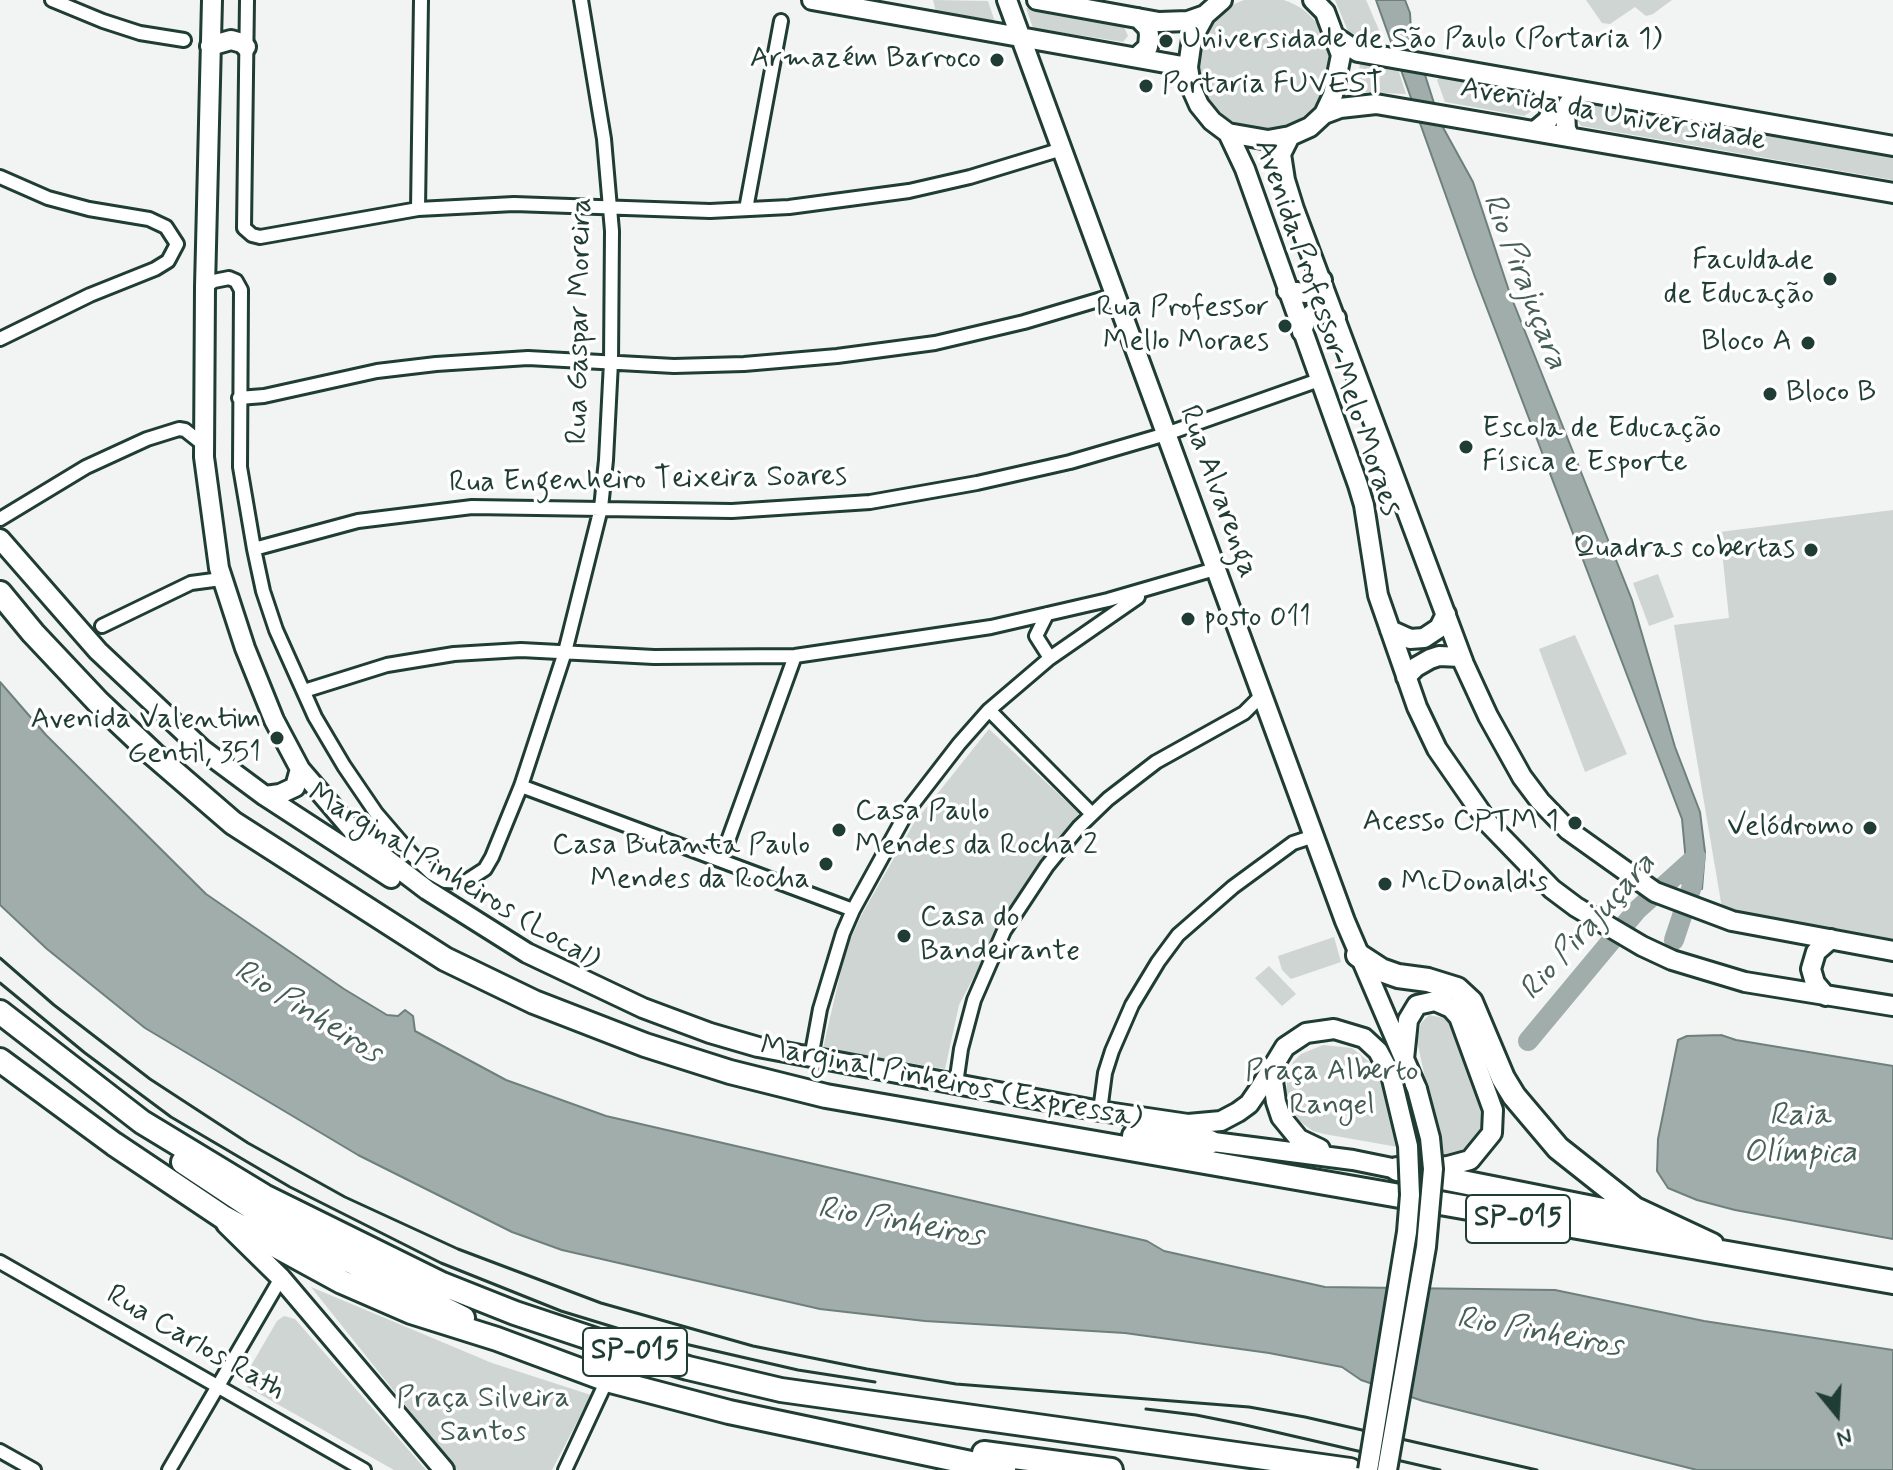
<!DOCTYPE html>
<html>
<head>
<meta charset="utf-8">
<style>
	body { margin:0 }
	#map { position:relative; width:1893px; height:1470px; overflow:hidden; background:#f2f3f3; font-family:Mynerve,sans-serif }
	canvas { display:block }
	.north { position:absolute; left:1797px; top:1374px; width:80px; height:80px; -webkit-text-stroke:6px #fff; paint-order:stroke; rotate:162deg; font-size:22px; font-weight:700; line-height:32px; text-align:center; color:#1f3d34 }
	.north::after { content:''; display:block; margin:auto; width:28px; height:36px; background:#1f3d34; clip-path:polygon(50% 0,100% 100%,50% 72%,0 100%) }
</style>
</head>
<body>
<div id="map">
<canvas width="1893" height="1470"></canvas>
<div class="north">N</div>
</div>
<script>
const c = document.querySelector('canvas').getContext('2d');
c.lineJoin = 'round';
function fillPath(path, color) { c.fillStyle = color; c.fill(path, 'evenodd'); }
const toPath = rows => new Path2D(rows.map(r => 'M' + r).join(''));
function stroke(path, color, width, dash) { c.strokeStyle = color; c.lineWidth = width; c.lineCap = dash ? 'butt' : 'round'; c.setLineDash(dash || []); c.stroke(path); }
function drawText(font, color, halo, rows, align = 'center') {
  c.font = font + ' Mynerve,sans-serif'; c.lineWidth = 7; c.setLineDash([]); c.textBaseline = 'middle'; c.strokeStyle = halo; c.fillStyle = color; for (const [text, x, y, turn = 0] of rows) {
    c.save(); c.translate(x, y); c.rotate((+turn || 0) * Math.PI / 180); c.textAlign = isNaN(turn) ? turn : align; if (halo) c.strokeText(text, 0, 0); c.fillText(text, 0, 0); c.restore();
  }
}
fillPath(toPath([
	'1198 63a66 66 0 1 1 132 0a66 66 0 1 1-132 0Z',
	[933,0,988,1,995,22,936,12],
	[1335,0,1366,0,1382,37,1380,41,1350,36],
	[1586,0,1672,0,1653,14,1646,16,1635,7,1610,24,1602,23],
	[1026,8,1124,27,1128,36,1123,42,1033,28],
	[1364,62,1398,69,1406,94,1359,92,1356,89,1360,64],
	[1441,76,1528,91,1535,98,1535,109,1524,116,1445,102,1437,80],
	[1586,101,1893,154,1893,180,1581,126,1576,118,1576,109],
	[1893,510,1893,941,1723,914,1674,625,1729,618,1720,532],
	[1658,574,1674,617,1649,626,1633,583],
	[1575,635,1627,754,1585,772,1539,649],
	[989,729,1079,813,1004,919,959,1005,945,1069,823,1048,846,949,862,914,914,823],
	[1334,937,1341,962,1291,979,1282,970,1278,956],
	[1269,966,1296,994,1282,1006,1255,978],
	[1429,1015,1444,1018,1450,1024,1482,1110,1482,1129,1478,1138,1466,1151,1457,1155,1442,1155,1417,1041,1421,1023],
	[1323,1045,1352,1048,1373,1065,1383,1088,1398,1147,1324,1134,1313,1131,1299,1121,1288,1101,1286,1091,1288,1076,1293,1062,1301,1054],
	[311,1287,492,1363,591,1395,552,1470,457,1470],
	[284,1316,295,1319,426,1470,394,1470,247,1387,245,1376,277,1321]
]), '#ced5d3');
const water = toPath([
	[1376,0,1405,0,1410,13,1411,31,1440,122,1473,182,1510,294,1632,600,1675,747,1700,812,1705,852,1702,889,1681,883,1686,862,1682,819,1475,277,1376,0],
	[0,682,46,735,206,894,344,989,387,1015,398,1016,405,1010,413,1016,415,1031,506,1080,606,1116,1147,1241,1164,1251,1325,1287,1555,1290,1704,1321,1893,1350,1893,1470,1697,1470,1423,1401,1361,1380,1342,1367,1269,1353,1125,1333,925,1321,820,1309,562,1250,512,1232,358,1155,145,1028,47,949,0,905,0,682],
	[1721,1035,1736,1040,1893,1066,1893,1239,1735,1210,1697,1200,1668,1188,1657,1171,1658,1139,1678,1040,1687,1036,1721,1035]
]);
fillPath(water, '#a1adaa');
stroke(water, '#6d807b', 2);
stroke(toPath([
	[1674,940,1692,886,1695,861],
	[1528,1041,1637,910,1696,857]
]), '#a1adaa', 20);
const street = toPath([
	[52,0,103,21,140,33,184,40],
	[247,0,244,228,252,235,260,237,418,209,514,204,710,211,789,207,909,191,970,177,1062,149],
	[0,177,48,198,89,209,149,219,166,227,177,244,168,261,155,269,90,295,0,339],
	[418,209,421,0],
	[746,209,781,21],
	[205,287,214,281,229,278,236,281,241,290,240,467,254,549,263,591,276,630,315,717,344,766,376,813,412,855,431,873,445,881,465,882,485,869,492,857,521,786,565,652,601,508,606,460,611,362,612,231,604,139,581,0],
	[239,398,264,396,377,371,436,364,528,358,674,366,744,364,837,356,935,343,1024,322,1115,295],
	[0,519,86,467,147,439,179,429,185,430,204,445],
	[254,549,358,521,472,507,732,511,870,502,977,483,1070,462,1166,434,1319,380],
	[1047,614,1036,636,1050,658],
	[102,626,191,583,221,579],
	[304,691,387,665,454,654,521,650,654,657,795,656,991,627,1108,600,1215,569],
	[989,710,1092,814],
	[521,786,853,910],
	[721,860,795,656],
	[811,1058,820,1009,843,933,853,910,908,810,959,744,989,710,1050,658,1138,597],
	[956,1084,961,1049,974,1000,1004,931,1047,866,1079,827,1108,799,1156,762,1244,713,1262,695],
	[1100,1111,1105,1073,1112,1051,1132,1005,1158,962,1178,935,1233,887,1293,843,1314,836],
	[0,1262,364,1470],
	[0,1451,34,1470],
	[169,1470,281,1278],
	[565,1470,607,1380]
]);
const secondary = toPath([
	[212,0,205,287,204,457,219,568,245,648,274,720,300,769,360,839,427,890,527,953,643,1008,710,1033,758,1047,1100,1111,1188,1124,1221,1121,1238,1112,1249,1104,1260,1088,1285,1047,1306,1033,1334,1029,1364,1038,1378,1051,1391,1075],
	[812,0,1188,67],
	[1007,0,1345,921,1417,1089],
	[1037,0,1159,22,1188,21,1205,15],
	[1222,0,1205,15,1192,39,1188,67,1191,87,1199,105,1212,121,1228,133,1268,140,1290,136,1310,127,1324,114,1333,95,1341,55,1325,12,1313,0],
	[1337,38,1358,52,1387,57,1893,146],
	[210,46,231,40,242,43,246,47],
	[1137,57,1148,47,1149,35,1148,28,1138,18],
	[1324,114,1340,108,1376,104,1893,193],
	[1535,131,1548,120,1551,112,1549,96,1538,84],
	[1228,133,1245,169,1358,485,1364,505,1378,595,1417,707,1437,749,1489,824,1552,889,1576,907,1642,946,1672,960,1745,982,1893,1006],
	[1290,136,1281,154,1285,180,1294,209,1464,664,1488,716,1522,777,1540,801,1568,830,1655,892,1732,921,1893,951],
	[1570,137,1566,129,1565,112,1568,104,1579,91],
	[1287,291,1306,293,1316,288,1322,280],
	[1302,332,1306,320,1312,314,1327,313,1336,318],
	[0,539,98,651,203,750,265,796,391,878],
	[1390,630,1410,639,1424,638,1439,628,1446,614],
	[1406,677,1416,667,1430,659,1439,656,1461,657],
	[265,796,280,794,295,787,300,769],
	[1826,996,1815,983,1811,969,1816,952,1831,939],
	[1271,1067,1276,1102,1281,1117,1299,1139,1320,1149],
	[1198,1140,1353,1160,1397,1169,1448,1166,1470,1160,1492,1133,1493,1110,1459,1017,1451,1008,1435,1001,1417,1005,1408,1020,1404,1059],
	[226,1224,281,1278,444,1470]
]);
const highway = toPath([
	[0,593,33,633,99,703,153,754,233,823,445,959,534,1002,645,1045,730,1072,826,1096,1893,1282],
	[1358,955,1381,970,1398,976,1428,980,1457,989,1471,1002,1503,1078,1514,1096,1558,1148,1635,1209,1712,1245],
	[0,1012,142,1122,264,1196,442,1284,515,1313,608,1344,688,1368,781,1390,1350,1470],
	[0,1060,114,1144,223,1217,342,1282,411,1312,497,1339,607,1380,729,1412,1004,1470],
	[1134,1136,1210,1142],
	[183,1162,278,1225,463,1318],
	[1397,1169,1613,1212,1640,1225],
	[984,1453,1111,1470]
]);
stroke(street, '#1f3d34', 18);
stroke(secondary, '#1f3d34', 24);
stroke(highway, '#1f3d34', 28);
stroke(street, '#fff', 12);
stroke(secondary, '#fff', 18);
stroke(highway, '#fff', 22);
stroke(toPath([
	[0,958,54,1005,150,1079,248,1143,345,1197,458,1249,601,1303,753,1346,867,1369,956,1384,1249,1407,1305,1417,1537,1470],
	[0,983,85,1053,171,1117,290,1187,441,1263,561,1311,620,1329,798,1370,875,1382],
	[1146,1409,1196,1415,1241,1424,1440,1470]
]), '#1f3d34', 3);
const secondaryBridge = toPath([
	[1368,1470,1407,1232,1410,1195,1408,1146,1391,1075],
	[1387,1470,1426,1247,1433,1169,1430,1138,1417,1089]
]);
stroke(secondaryBridge, '#1f3d34', 24, []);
stroke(secondaryBridge, '#fff', 18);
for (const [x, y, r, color] of [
	[1166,41,8,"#1f3d34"],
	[997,60,8,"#1f3d34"],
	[1146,86,8,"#1f3d34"],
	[1830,279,8,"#1f3d34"],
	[1285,326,8,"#1f3d34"],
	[1808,343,8,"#1f3d34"],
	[1770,394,8,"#1f3d34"],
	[1466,447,8,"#1f3d34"],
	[1811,550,8,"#1f3d34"],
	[1188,619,8,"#1f3d34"],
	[277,738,8,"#1f3d34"],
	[1575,823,8,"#1f3d34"],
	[1870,828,8,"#1f3d34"],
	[839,830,8,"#1f3d34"],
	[826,864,8,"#1f3d34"],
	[1385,884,8,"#1f3d34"],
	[904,936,8,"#1f3d34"]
]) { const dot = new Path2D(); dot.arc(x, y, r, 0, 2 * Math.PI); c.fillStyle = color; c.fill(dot); stroke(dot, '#fff', 3); }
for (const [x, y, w] of [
	[1518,1219,104],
	[635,1352,104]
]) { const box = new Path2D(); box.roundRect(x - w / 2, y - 24, w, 48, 6); c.fillStyle = '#fff'; c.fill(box); stroke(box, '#1f3d34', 2); }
drawText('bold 28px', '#1f3d34', null, [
	["SP-015",1518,1219],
	["SP-015",635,1352]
]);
drawText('30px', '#1f3d34', '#fff', [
	["Universidade de São Paulo (Portaria 1)",1182,41,"left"],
	["Armazém Barroco",981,60],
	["Portaria FUVEST",1162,86,"left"],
	["Faculdade",1814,262],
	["de Educação",1814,296],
	["Rua Professor",1269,309],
	["Mello Moraes",1269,343],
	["Bloco A",1792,343],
	["Bloco B",1786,394,"left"],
	["Escola de Educação",1482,430,"left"],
	["Física e Esporte",1482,464,"left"],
	["Quadras cobertas",1795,550],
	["posto 011",1204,619,"left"],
	["Avenida Valentim",261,721],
	["Gentil, 351",261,755],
	["Casa Paulo",855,813,"left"],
	["Mendes da Rocha 2",855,847,"left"],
	["Acesso CPTM 1",1559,823],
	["Velódromo",1854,828],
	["Casa Butanta Paulo",810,847],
	["Mendes da Rocha",810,881],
	["McDonald's",1401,884,"left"],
	["Casa do",920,919,"left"],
	["Bandeirante",920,953,"left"]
], 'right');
drawText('30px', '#1f3d34', '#fff', [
	["Avenida da Universidade",1613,116,10],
	["Rua Gaspar Moreira",581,321,-89],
	["Avenida Professor Melo Moraes",1326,328,71],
	["Rua Engenheiro Teixeira Soares",648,481,-1],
	["Rua Alvarenga",1217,492,70],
	["Marginal Pinheiros (Local)",453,878,31],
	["Marginal Pinheiros (Expressa)",951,1084,11],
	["Rua Carlos Rath",195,1344,30]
]);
drawText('30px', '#425b54', '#fff', [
	["Praça Alberto",1332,1073],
	["Rangel",1332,1107],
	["Praça Silveira",483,1400],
	["Santos",483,1434]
]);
drawText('italic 32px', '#465f57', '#fff', [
	["Rio Pirajuçara",1523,282,69],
	["Rio Pirajuçara",1589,928,-48],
	["Rio Pinheiros",307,1013,32],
	["Raia",1800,1117],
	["Olímpica",1800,1154],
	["Rio Pinheiros",900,1224,10],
	["Rio Pinheiros",1539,1334,10]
]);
</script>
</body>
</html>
